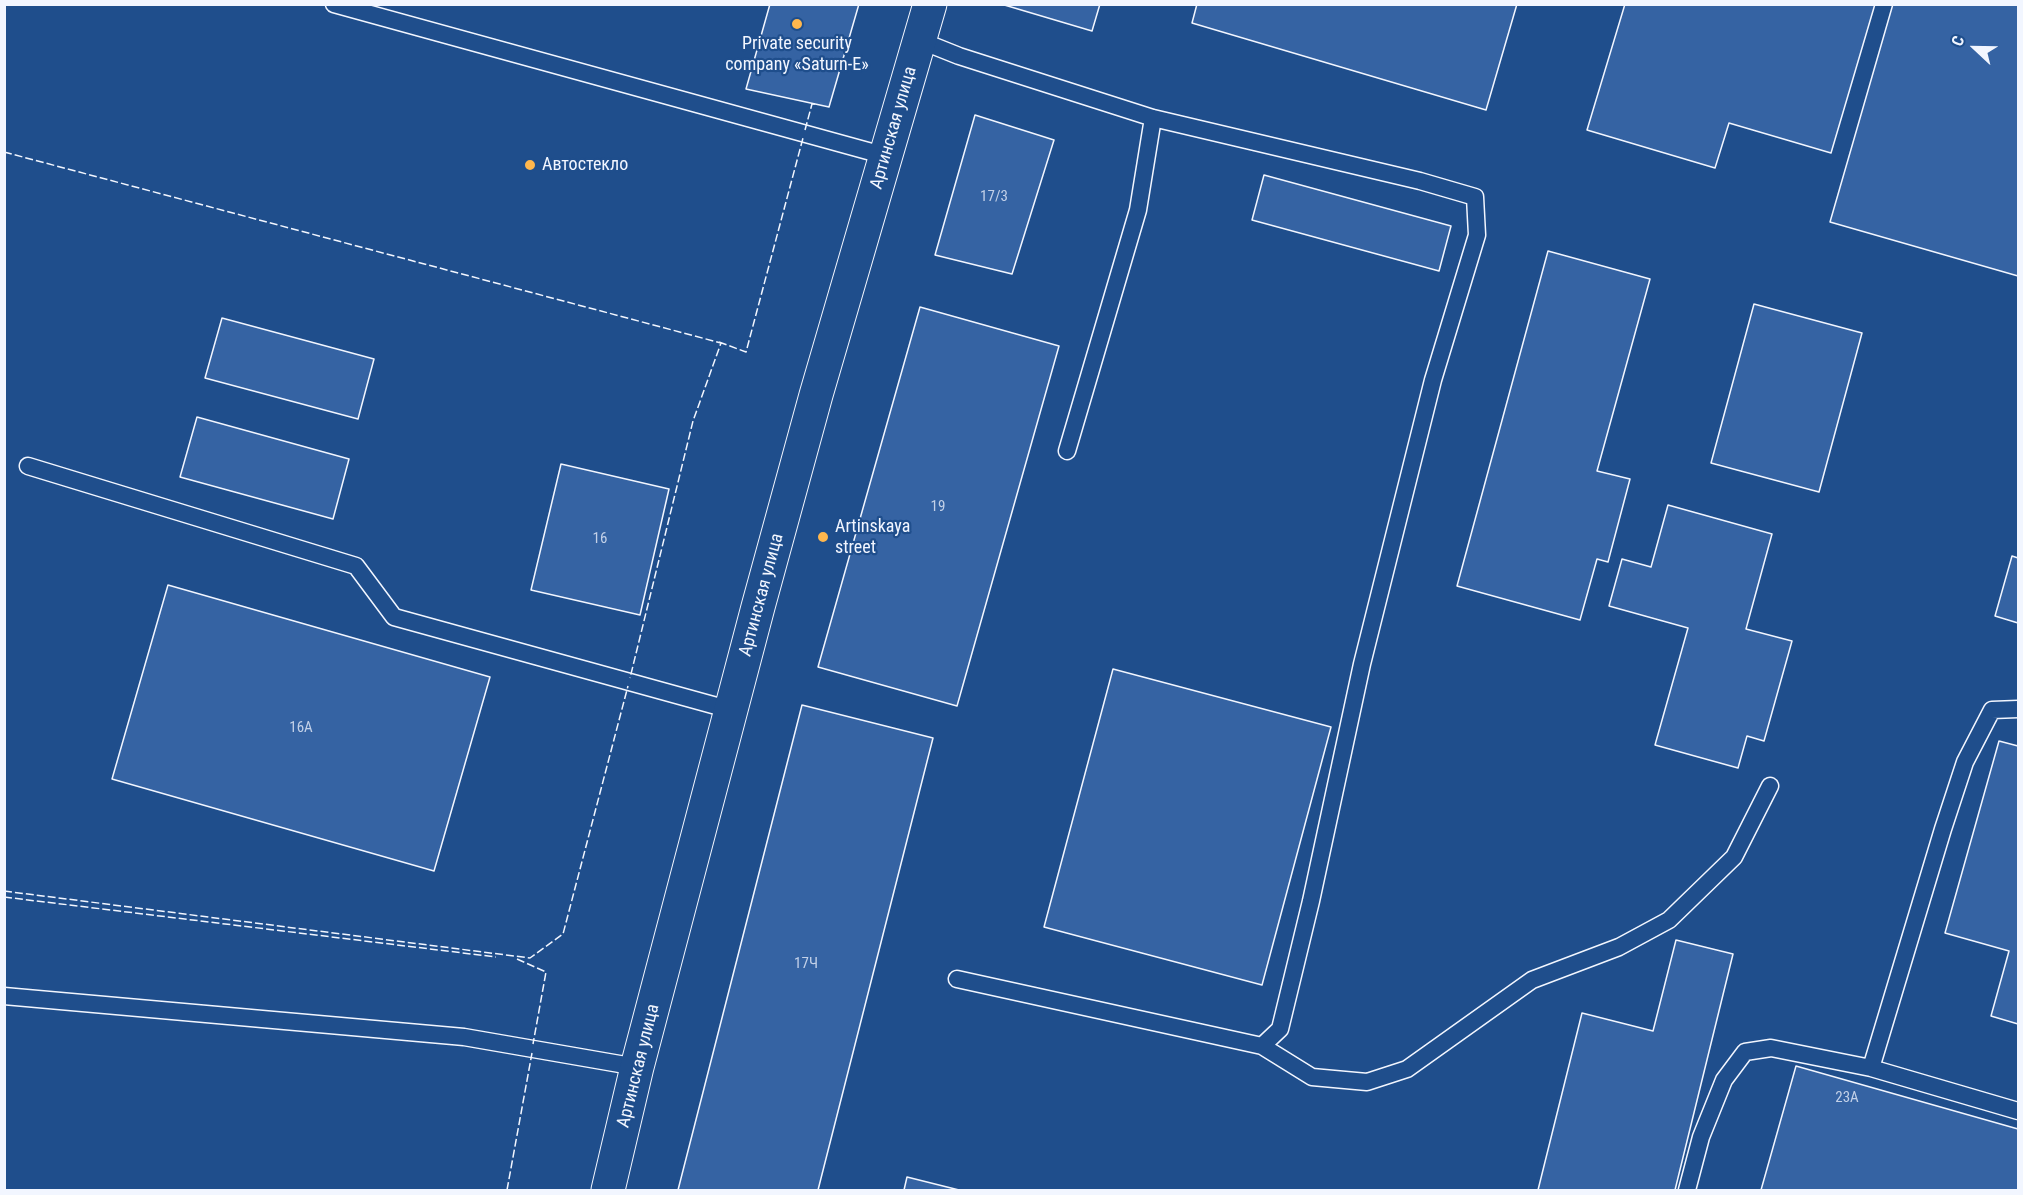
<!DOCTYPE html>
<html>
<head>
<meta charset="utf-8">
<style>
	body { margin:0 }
	#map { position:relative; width:2023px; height:1195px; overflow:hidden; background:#1f4e8c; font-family:"Roboto Condensed",sans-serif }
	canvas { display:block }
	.frame { position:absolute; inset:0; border:6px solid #f2f6ff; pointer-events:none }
	.north { position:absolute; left:1945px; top:18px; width:60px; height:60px; -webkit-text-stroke:4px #1f4e8c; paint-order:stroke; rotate:292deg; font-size:16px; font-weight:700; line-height:24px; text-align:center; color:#f2f6ff }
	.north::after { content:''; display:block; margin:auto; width:21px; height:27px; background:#f2f6ff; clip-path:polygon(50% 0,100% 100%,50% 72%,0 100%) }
</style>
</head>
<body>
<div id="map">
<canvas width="2023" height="1195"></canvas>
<div class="frame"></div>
<div class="north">С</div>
</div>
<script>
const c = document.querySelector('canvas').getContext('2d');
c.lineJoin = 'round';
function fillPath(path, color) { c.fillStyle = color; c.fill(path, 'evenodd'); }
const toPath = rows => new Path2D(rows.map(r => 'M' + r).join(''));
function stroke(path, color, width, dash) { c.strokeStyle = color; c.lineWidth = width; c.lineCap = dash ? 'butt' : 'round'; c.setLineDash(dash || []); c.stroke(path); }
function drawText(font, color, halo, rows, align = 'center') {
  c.font = font + ' "Roboto Condensed",sans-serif'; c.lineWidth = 4.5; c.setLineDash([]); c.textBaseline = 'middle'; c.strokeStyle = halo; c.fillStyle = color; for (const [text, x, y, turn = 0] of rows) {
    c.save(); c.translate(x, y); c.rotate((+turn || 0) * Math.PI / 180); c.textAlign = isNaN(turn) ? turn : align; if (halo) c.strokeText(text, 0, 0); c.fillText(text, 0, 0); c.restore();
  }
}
const building = toPath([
	[770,4,859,4,829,107,746,89,770,4],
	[1001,4,1100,4,1092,31,1001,4],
	[1197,4,1517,4,1486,110,1192,23,1197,4],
	[1625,4,1875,4,1831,153,1729,123,1715,168,1587,130,1625,4],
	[1893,4,2018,4,2018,276,1830,222,1893,4],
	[975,115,1054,140,1012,274,935,255,975,115],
	[1264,175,1451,226,1439,271,1252,220,1264,175],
	[1548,251,1650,279,1597,471,1630,479,1608,562,1597,559,1580,620,1457,586,1548,251],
	[1754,304,1862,333,1819,492,1711,463,1754,304],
	[920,307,1059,346,957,706,818,667,920,307],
	[222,318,374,359,358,419,205,378,222,318],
	[197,417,349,459,333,519,180,477,197,417],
	[561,464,669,489,640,615,531,590,561,464],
	[1668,505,1772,534,1746,629,1792,641,1764,741,1747,736,1738,768,1655,745,1688,628,1609,606,1622,559,1651,567,1668,505],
	[2012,556,2018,558,2018,623,1995,616,2012,556],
	[168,585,490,677,434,871,112,779,168,585],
	[1113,669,1331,727,1262,985,1044,927,1113,669],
	[802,705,933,738,818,1190,678,1190,802,705],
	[1999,741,2018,746,2018,1024,1991,1016,2009,951,1945,933,1999,741],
	[1676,940,1733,954,1675,1190,1538,1190,1582,1013,1653,1031,1676,940],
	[1796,1066,2018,1129,2018,1190,1761,1190,1796,1066],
	[907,1177,959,1190,904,1190,907,1177]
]);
fillPath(building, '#3563a3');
stroke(building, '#f2f6ff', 1.5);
const service = toPath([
	[334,4,886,156],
	[919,40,959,56,1153,118,1420,181,1475,197,1477,235,1433,380,1362,664,1311,901,1280,1029,1262,1046,957,979],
	[1067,451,1138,210,1153,118],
	[28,466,356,566,394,617,731,710],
	[4,996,464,1037,637,1067],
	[1262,1046,1312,1077,1367,1082,1407,1069,1532,980,1619,947,1669,920,1734,857,1770,786],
	[1871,1068,1943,829,1965,762,1992,710,2018,709],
	[1687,1190,1701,1137,1724,1080,1745,1052,1771,1048,1871,1068,2018,1111]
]);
const tertiary = toPath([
	[608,1190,637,1067,758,607,816,395,930,4]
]);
stroke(service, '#f2f6ff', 19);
stroke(tertiary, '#f2f6ff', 35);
stroke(service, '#1f4e8c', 16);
stroke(tertiary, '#1f4e8c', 33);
stroke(toPath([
	[805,130,812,104,815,104],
	[4,152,721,343,693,421,630,678],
	[719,342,746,352,803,138],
	[4,891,530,958,563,934,628,686],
	[4,897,496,957],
	[517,959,546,972,533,1044],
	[507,1190,532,1053]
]), '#f2f6ff', 1.5, [8, 3]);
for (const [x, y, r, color] of [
	[797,24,6,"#ffb74d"],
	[530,165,6,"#ffb74d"],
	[823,537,6,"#ffb74d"]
]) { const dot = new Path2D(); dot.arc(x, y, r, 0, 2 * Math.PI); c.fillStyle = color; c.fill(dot); stroke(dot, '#1f4e8c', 2); }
drawText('15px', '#c3d1e8', null, [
	["17/3",994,197],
	["19",938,507],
	["16",600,539],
	["16А",301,728],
	["17Ч",806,964],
	["23А",1847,1098]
]);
drawText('18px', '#f2f6ff', '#1f4e8c', [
	["Private security",797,44,"center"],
	["company «Saturn-E»",797,65,"center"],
	["Автостекло",542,165],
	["Artinskaya",835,527],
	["street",835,548]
], 'left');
drawText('18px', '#f2f6ff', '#1f4e8c', [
	["Артинская улица",894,128,-74],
	["Артинская улица",762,595,-75],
	["Артинская улица",639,1066,-76]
]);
</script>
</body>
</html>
